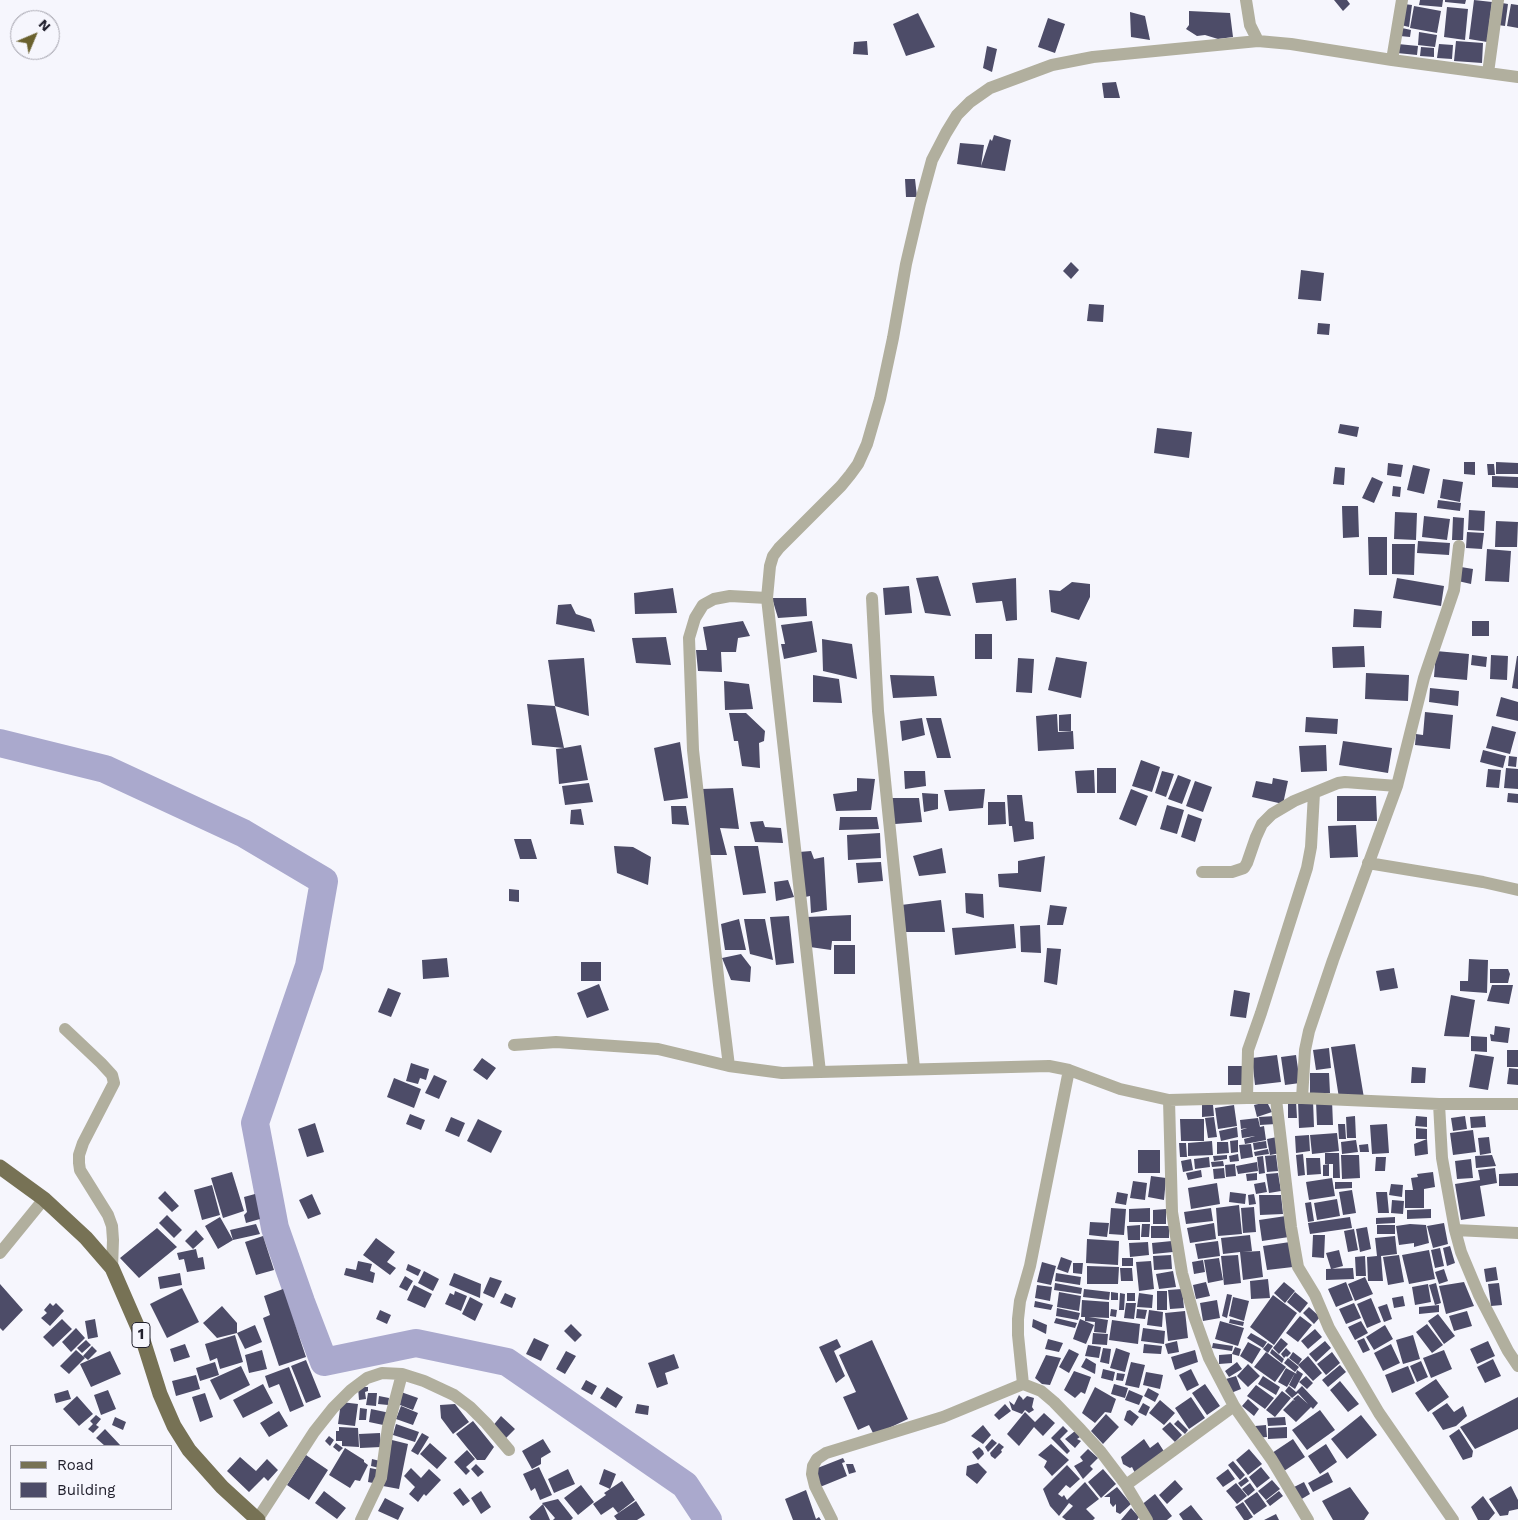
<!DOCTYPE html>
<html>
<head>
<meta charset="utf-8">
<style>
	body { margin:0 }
	#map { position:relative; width:1518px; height:1520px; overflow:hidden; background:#f6f6fd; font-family:"Work Sans",sans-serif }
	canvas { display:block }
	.legend { position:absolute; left:10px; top:1445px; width:162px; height:65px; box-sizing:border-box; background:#f6f6fd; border:1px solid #a1a0aa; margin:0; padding:6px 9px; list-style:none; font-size:15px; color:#21202d }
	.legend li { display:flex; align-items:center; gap:10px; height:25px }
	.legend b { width:25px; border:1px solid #a1a0aa }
	.north { position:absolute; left:10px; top:10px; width:50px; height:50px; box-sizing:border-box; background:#f6f6fd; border:1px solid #a1a0aa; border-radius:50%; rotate:45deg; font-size:14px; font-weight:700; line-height:20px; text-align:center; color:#21202d }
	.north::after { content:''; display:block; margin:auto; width:18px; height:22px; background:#6a612e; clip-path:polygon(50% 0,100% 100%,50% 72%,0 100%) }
</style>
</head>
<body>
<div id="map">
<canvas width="1518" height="1520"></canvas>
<ul class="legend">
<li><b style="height:6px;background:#777255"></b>Road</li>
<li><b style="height:14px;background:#4d4c68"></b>Building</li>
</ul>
<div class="north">N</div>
</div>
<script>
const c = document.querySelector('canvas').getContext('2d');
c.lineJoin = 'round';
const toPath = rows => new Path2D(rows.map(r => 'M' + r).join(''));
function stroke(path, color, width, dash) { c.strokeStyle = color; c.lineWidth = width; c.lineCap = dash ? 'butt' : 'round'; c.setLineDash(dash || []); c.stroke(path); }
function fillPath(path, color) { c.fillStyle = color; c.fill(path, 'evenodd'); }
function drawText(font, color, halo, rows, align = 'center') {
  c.font = font + ' "Work Sans",sans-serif'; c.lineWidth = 5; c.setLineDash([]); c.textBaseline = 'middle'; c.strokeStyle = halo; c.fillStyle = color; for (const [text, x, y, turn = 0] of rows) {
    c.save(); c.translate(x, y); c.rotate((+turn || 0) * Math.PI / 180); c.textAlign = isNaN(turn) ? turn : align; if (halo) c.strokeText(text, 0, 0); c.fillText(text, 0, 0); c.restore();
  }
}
stroke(toPath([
	[0,743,105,769,243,833,324,881,309,966,255,1123,275,1228,301,1302,324,1362,416,1343,507,1362,685,1485,708,1520]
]), '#aaa9cd', 28);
fillPath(toPath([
	[1334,0,1347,0,1350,4,1343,11],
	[1420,0,1443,0,1442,7,1419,5],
	[1445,0,1466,0,1465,4,1445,2],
	[1474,0,1492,2,1487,42,1469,39],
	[1502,3,1508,4,1505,26,1498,25],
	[1404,4,1412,5,1409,27,1401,25],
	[1511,4,1518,5,1518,28,1507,26],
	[1414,6,1441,11,1437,33,1410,28],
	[1447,7,1468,9,1465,40,1444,37],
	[1189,11,1230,13,1233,37,1218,39,1205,35,1197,36,1186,29,1189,25],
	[1130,12,1145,16,1150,40,1131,37],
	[918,13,935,47,906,56,893,24],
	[1048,18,1065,24,1055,53,1038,47],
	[1402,28,1411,30,1410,37,1400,36],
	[1419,32,1437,35,1435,47,1418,45],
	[867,41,868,55,853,54,854,42],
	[1456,41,1483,43,1482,63,1454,61],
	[1398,44,1418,46,1417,55,1397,53],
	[1439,44,1453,45,1452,59,1437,58],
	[987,46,997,49,992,72,983,68],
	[1421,47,1434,48,1434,57,1420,56],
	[1116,82,1120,98,1104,98,1102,83],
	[994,135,1011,140,1005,171,957,164,960,143,984,145,981,166,990,139,992,141],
	[905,179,915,179,917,197,906,197],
	[1071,262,1079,270,1071,279,1063,271],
	[1301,270,1324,273,1321,301,1298,299],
	[1089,304,1104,305,1103,322,1087,321],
	[1318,323,1330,324,1329,335,1317,334],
	[1340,424,1359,427,1357,437,1338,433],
	[1157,428,1192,432,1189,458,1154,453],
	[1464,462,1475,462,1475,475,1464,474],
	[1496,462,1518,463,1518,474,1496,474],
	[1388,463,1403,465,1401,477,1387,475],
	[1487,464,1494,464,1495,475,1488,475],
	[1413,465,1430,469,1424,494,1407,490],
	[1335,467,1345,468,1344,485,1333,484],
	[1492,476,1518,477,1518,488,1492,487],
	[1372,477,1383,482,1374,503,1362,498],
	[1443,479,1463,482,1460,502,1440,498],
	[1393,486,1401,487,1400,497,1392,496],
	[1438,500,1461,503,1460,511,1437,508],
	[1342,506,1358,506,1359,537,1343,538],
	[1469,510,1485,511,1484,531,1468,530],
	[1395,512,1417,513,1416,540,1394,539],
	[1424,516,1450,519,1447,540,1422,537],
	[1453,517,1464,518,1463,540,1452,540],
	[1496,521,1518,522,1517,547,1495,547],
	[1467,532,1484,533,1482,549,1466,548],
	[1368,537,1387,537,1387,575,1369,575],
	[1418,541,1450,543,1449,555,1417,553],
	[1392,544,1415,544,1414,575,1392,574],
	[1487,549,1511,551,1509,582,1485,581],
	[1461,567,1473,569,1471,584,1458,581],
	[938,576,951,616,925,613,916,578],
	[1016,578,1017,620,1006,621,1002,601,976,603,972,583],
	[1397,578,1444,586,1441,606,1393,598],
	[1072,582,1090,584,1090,597,1079,620,1051,612,1049,590,1060,591],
	[909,586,912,613,885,615,883,588],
	[673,588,677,613,635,614,634,593],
	[772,598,806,598,807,616,778,618],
	[571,604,576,614,591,619,595,632,556,624,558,605],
	[1354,609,1382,611,1381,628,1353,627],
	[743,621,750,636,738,638,736,652,721,652,722,672,698,671,696,650,707,650,703,627],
	[812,621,817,652,784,659,781,644,785,644,781,625],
	[1472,621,1489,621,1489,636,1472,636],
	[975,634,992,634,992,659,975,659],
	[666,637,671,665,636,663,632,638],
	[822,639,852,644,857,679,823,671],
	[1364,646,1365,667,1333,668,1332,647],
	[1436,651,1469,654,1467,680,1434,677],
	[1472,655,1487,657,1486,667,1471,665],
	[1491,655,1508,656,1507,680,1490,679],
	[1517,656,1518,656,1518,689,1512,688],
	[1056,657,1087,662,1081,698,1048,690],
	[584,658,589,716,555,706,548,660],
	[1018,658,1034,659,1032,693,1016,692],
	[1366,673,1409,675,1408,701,1365,699],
	[813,675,839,679,842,703,813,702],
	[890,675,934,676,937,696,893,698],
	[724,681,749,684,753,709,725,710],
	[1430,688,1459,691,1458,706,1429,702],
	[1501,697,1518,702,1518,721,1496,716],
	[527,704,555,706,564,748,581,745,588,780,559,784,556,749,564,748,532,745],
	[1425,712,1453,715,1450,749,1415,745,1416,734,1423,735],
	[729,713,746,713,765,731,764,741,759,743,760,768,742,766,738,741,734,741],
	[1057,714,1058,732,1073,731,1074,749,1038,751,1036,716],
	[1071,714,1071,731,1059,731,1059,715],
	[1306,717,1338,719,1337,734,1305,732],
	[922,718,925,735,902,741,900,721],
	[926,718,941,718,951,758,937,758],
	[1492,726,1516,732,1510,754,1486,748],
	[1343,741,1392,748,1388,773,1339,765],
	[680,742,688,798,664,801,654,748],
	[1326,745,1327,771,1301,772,1299,746],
	[1483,750,1506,756,1503,768,1480,762],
	[1509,756,1517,757,1516,767,1508,766],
	[1141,760,1160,767,1152,792,1132,786],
	[1097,768,1116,768,1116,793,1097,793],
	[1506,768,1518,769,1518,789,1504,788],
	[1488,769,1501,770,1499,788,1486,787],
	[1094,770,1095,793,1077,793,1075,771],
	[904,771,925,771,926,786,905,789],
	[1162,771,1174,774,1166,797,1155,793],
	[1178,775,1191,780,1182,804,1168,799],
	[857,778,875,779,871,810,836,811,833,794,857,791],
	[1273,778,1288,781,1283,804,1252,797,1256,781,1272,784],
	[1195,781,1212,787,1203,812,1186,806],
	[589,783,593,802,565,805,562,786],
	[733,788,739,829,720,828,727,855,708,855,701,789],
	[985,789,983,808,949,811,944,790],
	[1131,789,1148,796,1136,826,1119,819],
	[922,793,938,794,938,809,924,812],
	[1508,793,1518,794,1518,803,1507,802],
	[1007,795,1022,795,1025,821,1033,822,1034,839,1014,842,1012,826,1009,826],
	[1337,796,1376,796,1377,821,1337,821],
	[891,798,919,798,922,822,895,824],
	[988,802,1005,802,1006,824,988,825],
	[1167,805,1184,810,1177,834,1160,829],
	[671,806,686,806,689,825,672,824],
	[581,809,584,825,570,824,571,810],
	[1188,814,1202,819,1195,842,1181,837],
	[840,817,877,817,879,829,839,830],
	[763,821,765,827,781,828,783,843,755,842,750,822],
	[1356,825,1358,857,1330,858,1328,826],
	[880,833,881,858,848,860,847,835],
	[514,839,531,839,537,859,520,859],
	[614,846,633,847,651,857,648,885,617,873],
	[734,846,758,846,766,893,743,895],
	[942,848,946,873,919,876,913,856],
	[811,851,814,859,824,857,827,910,811,913,810,896,805,897,799,852],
	[1045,856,1041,892,999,887,998,874,1018,873,1018,861],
	[881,862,883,881,858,883,856,863],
	[788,880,794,897,776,901,774,882],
	[509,889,519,890,519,902,509,901],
	[965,893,983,894,984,918,966,913],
	[941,900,945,932,905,932,901,905],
	[1050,905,1067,907,1063,925,1047,925],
	[851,915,851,941,832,941,831,950,810,947,807,917],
	[789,916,794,963,776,965,770,917],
	[739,919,746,950,725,950,721,924],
	[744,919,765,919,773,960,750,954],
	[1014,924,1016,948,955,955,952,928],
	[1040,925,1041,953,1021,952,1020,926],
	[834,945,855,945,855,974,834,974],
	[1047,948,1061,949,1057,985,1044,982],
	[741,954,751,967,750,982,731,980,722,958],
	[447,958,449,977,423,979,422,960],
	[1469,959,1488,960,1487,993,1460,991,1460,981,1468,981],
	[581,962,601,962,601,981,581,981],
	[1394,968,1398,988,1380,991,1376,971],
	[1490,969,1508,969,1510,974,1508,983,1490,983],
	[599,984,609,1010,587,1018,577,993],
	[1492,985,1513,985,1509,1004,1487,1001],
	[388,988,401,993,391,1017,378,1012],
	[1234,990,1250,993,1246,1018,1230,1016],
	[1451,995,1475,1000,1469,1037,1444,1036],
	[1495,1026,1510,1028,1508,1043,1491,1041,1490,1034,1494,1035],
	[1471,1036,1487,1037,1487,1052,1471,1051],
	[1355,1044,1364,1098,1339,1098,1331,1047],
	[1329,1048,1331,1068,1316,1070,1313,1050],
	[1507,1050,1518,1050,1518,1067,1507,1067],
	[1475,1054,1494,1057,1488,1090,1469,1087],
	[1277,1055,1281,1082,1255,1085,1252,1058],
	[1296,1055,1300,1083,1285,1085,1281,1057],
	[482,1058,496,1068,487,1080,473,1070],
	[411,1063,429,1069,426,1080,420,1078,418,1084,406,1081],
	[1228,1066,1244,1066,1244,1085,1228,1085],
	[1412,1067,1426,1068,1425,1083,1411,1083],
	[1509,1068,1518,1069,1518,1085,1507,1084],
	[1310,1073,1329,1073,1330,1093,1310,1094],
	[434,1075,447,1081,439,1099,425,1093],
	[394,1078,421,1089,414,1108,387,1097],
	[1313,1100,1314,1127,1299,1128,1298,1101],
	[1332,1100,1333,1125,1317,1125,1316,1101],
	[1288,1101,1296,1101,1297,1118,1288,1118],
	[1267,1102,1272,1112,1257,1117,1254,1105],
	[1202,1105,1213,1105,1214,1116,1202,1117],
	[1234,1105,1237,1126,1218,1129,1215,1108],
	[410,1114,425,1120,421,1130,406,1124],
	[1275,1116,1276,1124,1260,1125,1259,1117],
	[1355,1116,1356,1138,1347,1138,1346,1117],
	[1416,1116,1427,1117,1427,1127,1415,1126],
	[1465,1116,1467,1129,1453,1131,1451,1118],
	[1485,1116,1486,1127,1471,1128,1470,1117],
	[451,1117,465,1123,459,1137,445,1131],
	[1214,1117,1217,1137,1208,1138,1205,1118],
	[1258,1118,1260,1127,1264,1126,1266,1140,1245,1144,1244,1139,1255,1136,1242,1138,1241,1130,1247,1128,1241,1129,1240,1120],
	[478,1119,502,1131,491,1153,467,1141],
	[1180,1119,1204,1119,1204,1141,1181,1141],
	[315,1123,324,1152,307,1157,298,1129],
	[1338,1124,1345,1124,1346,1139,1339,1139],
	[1387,1124,1389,1153,1372,1154,1370,1125],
	[1237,1127,1238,1137,1221,1141,1219,1131],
	[1416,1128,1427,1129,1427,1139,1416,1139],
	[1473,1130,1476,1152,1453,1155,1450,1133],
	[1337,1133,1339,1151,1312,1154,1310,1135],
	[1309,1135,1310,1151,1296,1153,1295,1136],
	[1277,1137,1280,1153,1270,1155,1267,1139],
	[1489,1137,1491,1153,1480,1155,1478,1138],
	[1427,1139,1428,1154,1415,1156,1414,1144],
	[1238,1140,1238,1152,1231,1153,1230,1141],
	[1356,1140,1358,1152,1342,1154,1341,1142],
	[1212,1141,1213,1155,1188,1156,1188,1143],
	[1266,1141,1267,1148,1254,1150,1253,1143],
	[1217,1142,1228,1142,1229,1153,1217,1154],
	[1179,1143,1186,1143,1187,1157,1180,1157],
	[1251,1144,1253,1157,1241,1159,1239,1145],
	[1368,1144,1369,1152,1360,1152,1359,1145],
	[1268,1149,1269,1154,1255,1156,1254,1152],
	[1138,1150,1160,1150,1160,1173,1138,1173],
	[1325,1153,1339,1153,1340,1178,1333,1178,1333,1164,1325,1164],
	[1238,1154,1239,1161,1230,1162,1229,1156],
	[1303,1154,1305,1175,1298,1176,1296,1155],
	[1227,1155,1227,1159,1214,1161,1213,1156],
	[1276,1155,1278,1171,1267,1172,1265,1156],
	[1341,1155,1359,1155,1360,1178,1342,1179],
	[1492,1155,1496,1166,1476,1168,1475,1156],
	[1263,1156,1265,1173,1259,1174,1257,1157],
	[1209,1157,1210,1167,1195,1169,1194,1159],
	[1376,1157,1386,1157,1385,1171,1375,1171],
	[1306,1158,1320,1158,1321,1174,1307,1175],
	[1191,1159,1193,1170,1183,1172,1181,1161],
	[1471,1159,1473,1178,1457,1179,1455,1161],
	[1223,1161,1224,1166,1212,1167,1211,1162],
	[1257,1162,1258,1171,1238,1174,1236,1166],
	[1235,1164,1236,1176,1226,1177,1225,1165],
	[1329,1164,1329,1176,1323,1176,1323,1165],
	[1224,1168,1225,1178,1214,1179,1213,1169],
	[1495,1168,1497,1183,1480,1186,1485,1216,1461,1220,1455,1184,1480,1180,1478,1170],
	[1201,1170,1202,1177,1188,1180,1186,1173],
	[232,1172,244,1211,223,1218,211,1178],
	[1433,1172,1435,1187,1424,1189,1424,1208,1405,1208,1405,1190,1413,1190,1411,1178,1418,1177,1417,1174],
	[1257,1173,1257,1180,1247,1181,1246,1174],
	[1278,1173,1281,1191,1269,1193,1266,1174],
	[1518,1173,1518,1186,1499,1186,1499,1174],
	[1151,1176,1166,1178,1164,1200,1148,1197],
	[1332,1178,1335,1196,1309,1200,1306,1182],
	[1133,1181,1147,1183,1145,1200,1130,1198],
	[1265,1182,1267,1192,1256,1194,1254,1184],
	[1335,1182,1352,1182,1352,1188,1335,1189],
	[1217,1183,1220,1204,1191,1209,1188,1188],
	[1391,1184,1403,1185,1402,1197,1389,1195],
	[212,1185,220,1215,202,1220,194,1190],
	[1352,1190,1356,1213,1343,1215,1339,1192],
	[165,1191,179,1206,172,1212,158,1198],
	[1117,1192,1128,1194,1126,1205,1115,1203],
	[1230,1192,1246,1194,1245,1204,1229,1202],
	[1376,1192,1387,1192,1389,1213,1378,1213],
	[255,1194,260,1219,246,1223,244,1215,247,1212,244,1197],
	[312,1194,321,1214,308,1219,299,1200],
	[1254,1194,1256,1204,1249,1205,1248,1195],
	[1259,1195,1281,1195,1283,1214,1260,1215],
	[1337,1199,1340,1216,1317,1220,1314,1203],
	[1392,1200,1404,1201,1403,1214,1391,1213],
	[1311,1202,1314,1221,1308,1222,1305,1203],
	[1239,1205,1242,1234,1218,1236,1216,1208],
	[1254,1207,1256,1232,1243,1233,1241,1208],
	[1111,1208,1126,1209,1124,1235,1109,1234],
	[1150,1208,1150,1222,1129,1222,1129,1209],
	[1211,1208,1213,1221,1186,1224,1184,1212],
	[1166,1209,1166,1224,1153,1224,1153,1210],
	[1431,1209,1431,1218,1407,1219,1407,1210],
	[167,1215,182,1230,174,1238,159,1223],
	[1286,1216,1289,1237,1262,1241,1259,1220],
	[220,1217,233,1240,230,1230,256,1224,260,1234,233,1240,218,1249,205,1226],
	[1350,1217,1352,1228,1310,1234,1308,1223],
	[1395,1217,1395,1223,1376,1224,1376,1218],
	[1090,1222,1109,1223,1107,1237,1089,1235],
	[1214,1223,1216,1239,1190,1243,1187,1228],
	[1444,1223,1448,1244,1433,1248,1427,1226],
	[1142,1224,1150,1224,1149,1237,1141,1237],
	[1410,1224,1426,1225,1429,1243,1414,1247,1414,1243,1399,1245,1396,1226],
	[1140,1225,1140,1240,1128,1240,1127,1226],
	[1377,1225,1395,1225,1395,1234,1377,1234],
	[1151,1226,1169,1226,1169,1238,1151,1238],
	[1367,1227,1371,1249,1360,1252,1356,1229],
	[157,1228,177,1247,139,1278,120,1258],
	[1354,1229,1358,1250,1348,1252,1344,1231],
	[196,1230,204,1239,193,1249,185,1241],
	[1250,1235,1252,1251,1243,1252,1260,1251,1263,1277,1243,1280,1240,1252,1223,1254,1221,1238],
	[1313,1235,1325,1235,1324,1258,1312,1257],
	[263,1236,274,1270,256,1275,245,1242],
	[1395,1236,1397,1254,1381,1256,1383,1281,1368,1281,1367,1257,1377,1256,1375,1238],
	[376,1238,395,1252,387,1262,396,1268,390,1275,363,1255],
	[1087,1239,1119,1241,1118,1265,1086,1263],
	[1172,1241,1173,1252,1153,1254,1152,1243],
	[1218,1241,1220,1256,1198,1259,1195,1244],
	[1148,1242,1149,1255,1130,1257,1129,1243],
	[1290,1242,1293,1267,1267,1270,1263,1246],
	[1450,1246,1455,1263,1447,1266,1443,1248],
	[1440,1248,1444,1266,1435,1268,1431,1250],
	[196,1249,198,1258,203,1257,205,1269,187,1272,184,1259,179,1260,177,1253],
	[1339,1250,1343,1266,1331,1269,1326,1253],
	[1429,1250,1435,1279,1409,1284,1402,1255],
	[1171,1255,1172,1269,1154,1270,1153,1256],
	[1238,1255,1241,1283,1224,1285,1221,1256],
	[1399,1255,1404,1282,1388,1285,1383,1257],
	[1365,1256,1366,1276,1356,1276,1355,1257],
	[1061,1257,1072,1261,1068,1273,1057,1269],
	[1122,1258,1133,1258,1133,1266,1122,1266],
	[1219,1258,1223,1280,1208,1283,1204,1260],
	[1203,1260,1205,1272,1194,1274,1192,1262],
	[358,1261,372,1264,370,1271,375,1273,373,1283,344,1275,346,1268,356,1270],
	[1151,1261,1154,1289,1139,1291,1136,1262],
	[1042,1262,1056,1266,1051,1285,1037,1282],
	[1073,1263,1083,1263,1082,1274,1073,1273],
	[408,1264,421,1270,418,1276,406,1270],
	[1087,1266,1119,1267,1118,1284,1087,1284],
	[1496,1267,1498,1280,1486,1282,1484,1269],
	[1120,1268,1132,1268,1133,1281,1121,1281],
	[1353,1268,1354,1279,1326,1280,1326,1269],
	[1444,1269,1448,1281,1439,1284,1435,1272],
	[424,1271,439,1279,433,1291,418,1283],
	[1173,1271,1176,1287,1159,1289,1156,1274],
	[180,1273,182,1285,160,1289,158,1277],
	[454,1273,481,1284,480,1298,449,1285],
	[1056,1273,1081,1277,1080,1285,1055,1281],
	[405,1276,413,1281,407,1291,399,1287],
	[490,1277,502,1281,494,1298,483,1293],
	[1365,1277,1373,1294,1355,1301,1348,1284],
	[1268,1279,1270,1298,1251,1299,1250,1281],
	[1206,1282,1210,1296,1196,1299,1193,1285],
	[1284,1282,1295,1291,1285,1303,1274,1293],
	[1346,1282,1353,1300,1336,1307,1328,1289],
	[1464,1282,1474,1306,1446,1314,1439,1286],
	[1055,1283,1082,1288,1081,1294,1054,1290],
	[1436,1283,1441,1303,1435,1305,1429,1285],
	[1499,1283,1502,1305,1491,1306,1488,1284],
	[0,1284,23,1310,3,1331,0,1328],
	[1428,1284,1431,1302,1415,1305,1412,1287],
	[414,1285,432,1294,425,1308,407,1300],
	[1037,1285,1052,1287,1050,1301,1035,1298],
	[182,1288,199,1322,167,1338,150,1304],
	[283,1289,306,1357,279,1366,263,1318,270,1315,264,1296],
	[1084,1289,1110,1292,1109,1300,1083,1297],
	[1182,1289,1184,1308,1170,1309,1168,1290],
	[455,1291,467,1296,461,1311,445,1304,450,1293,454,1295],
	[1157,1291,1167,1291,1167,1310,1157,1310],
	[1059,1292,1081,1296,1079,1311,1057,1307],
	[1111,1292,1118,1293,1118,1300,1111,1300],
	[1295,1292,1308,1303,1300,1313,1287,1302],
	[505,1293,516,1298,512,1308,500,1303],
	[1120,1293,1125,1294,1124,1310,1119,1310],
	[1127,1293,1135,1293,1135,1301,1127,1301],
	[1139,1293,1153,1295,1152,1308,1137,1307],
	[1227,1294,1232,1295,1227,1318,1222,1316],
	[1273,1295,1297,1313,1274,1345,1250,1327],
	[1403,1296,1405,1306,1394,1308,1392,1298],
	[470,1297,483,1304,475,1321,462,1314],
	[1233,1297,1249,1301,1244,1321,1229,1316],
	[1371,1298,1381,1322,1367,1328,1357,1304],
	[1082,1300,1109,1302,1109,1318,1089,1317,1108,1320,1106,1333,1094,1332,1095,1322,1085,1321,1085,1317,1081,1317],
	[1217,1300,1220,1318,1203,1321,1200,1303],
	[1035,1301,1053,1305,1051,1310,1034,1307],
	[50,1303,53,1306,56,1303,64,1311,50,1326,41,1318,47,1313,44,1310],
	[1126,1303,1136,1303,1134,1319,1124,1318],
	[1354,1303,1361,1318,1346,1324,1339,1309],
	[1387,1304,1392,1319,1384,1322,1378,1307],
	[1439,1305,1439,1312,1419,1314,1419,1307],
	[222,1306,237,1323,237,1333,217,1338,203,1323],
	[1309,1307,1320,1317,1314,1324,1303,1313],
	[1057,1308,1080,1313,1078,1320,1056,1316],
	[1111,1309,1117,1310,1116,1317,1110,1316],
	[1137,1309,1147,1310,1145,1319,1136,1318],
	[380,1310,391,1315,387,1324,376,1319],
	[1149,1310,1163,1312,1162,1327,1147,1325],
	[1185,1311,1188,1338,1168,1341,1165,1313],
	[1467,1311,1472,1326,1454,1331,1449,1316],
	[1438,1314,1455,1336,1444,1344,1428,1321],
	[1300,1316,1312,1325,1298,1342,1286,1333],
	[1056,1318,1077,1323,1075,1328,1054,1323],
	[62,1319,72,1329,53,1347,43,1337],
	[95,1319,98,1337,88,1339,85,1321],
	[1033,1319,1047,1325,1046,1334,1032,1327],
	[1080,1319,1094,1325,1086,1344,1073,1339],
	[1230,1319,1244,1322,1243,1326,1229,1323],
	[1112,1320,1140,1324,1138,1344,1109,1340],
	[1220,1321,1244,1328,1238,1346,1215,1339],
	[1361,1321,1368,1333,1355,1340,1348,1327],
	[571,1324,582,1335,575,1342,564,1331],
	[1427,1324,1443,1345,1432,1353,1416,1332],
	[255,1325,262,1342,245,1349,237,1333],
	[1385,1325,1393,1339,1374,1350,1366,1337],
	[76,1328,85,1338,71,1352,62,1342],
	[1143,1328,1165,1331,1164,1344,1141,1341],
	[1315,1329,1322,1337,1308,1349,1301,1341],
	[1093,1333,1108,1334,1107,1345,1092,1344],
	[1251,1333,1267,1342,1263,1348,1247,1338],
	[235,1335,243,1362,220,1369,217,1358,210,1361,205,1344],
	[1413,1335,1420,1359,1403,1364,1396,1340],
	[534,1338,549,1345,541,1361,526,1354],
	[1281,1338,1288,1344,1279,1354,1273,1348],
	[1364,1338,1370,1350,1363,1353,1357,1341],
	[837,1339,841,1347,834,1351,845,1376,836,1383,819,1347],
	[1048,1339,1063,1343,1059,1352,1045,1349],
	[86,1340,91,1345,82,1353,77,1348],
	[872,1340,908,1419,874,1435,869,1425,858,1430,843,1397,856,1392,839,1355],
	[1177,1341,1179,1352,1168,1354,1165,1344],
	[1325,1341,1331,1348,1316,1362,1309,1354],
	[1488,1341,1495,1356,1477,1364,1470,1349],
	[1248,1342,1261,1349,1252,1364,1240,1356],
	[1213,1343,1233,1346,1232,1351,1212,1348],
	[1268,1343,1273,1346,1268,1353,1263,1349],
	[185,1344,190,1357,174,1362,170,1349],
	[1144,1344,1162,1346,1161,1354,1143,1353],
	[1391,1344,1400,1363,1383,1371,1374,1353],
	[1088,1345,1101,1347,1099,1358,1085,1356],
	[92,1346,97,1351,88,1360,83,1356],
	[1235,1347,1241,1349,1239,1356,1232,1354],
	[1103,1348,1111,1349,1109,1364,1100,1362],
	[1116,1348,1130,1353,1125,1372,1110,1368],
	[1286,1348,1291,1353,1287,1357,1286,1356,1284,1358,1281,1354],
	[1069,1349,1079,1354,1069,1373,1059,1367],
	[1272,1349,1284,1359,1282,1363,1270,1353],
	[76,1350,85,1358,69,1374,60,1366],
	[262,1350,267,1369,249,1373,245,1355],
	[1195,1350,1198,1362,1175,1370,1171,1357],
	[1444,1350,1452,1369,1431,1378,1423,1358],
	[110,1351,121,1374,91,1387,80,1364],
	[566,1351,576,1356,565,1374,556,1369],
	[1266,1352,1286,1367,1275,1382,1254,1367],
	[1293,1352,1302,1359,1298,1365,1289,1358],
	[1332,1352,1340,1363,1326,1375,1317,1364],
	[674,1354,679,1368,665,1373,668,1384,657,1388,648,1363],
	[1232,1354,1232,1363,1219,1364,1219,1355],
	[1046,1355,1061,1358,1050,1385,1042,1384,1035,1378],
	[1308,1356,1322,1373,1313,1381,1298,1365],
	[1086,1358,1096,1364,1095,1374,1081,1367],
	[1288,1358,1299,1367,1295,1372,1284,1363],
	[1493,1359,1501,1376,1485,1383,1477,1367],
	[306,1360,321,1397,306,1403,291,1366],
	[1421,1361,1428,1377,1417,1382,1410,1366],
	[215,1362,219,1375,200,1381,196,1368],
	[1131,1362,1145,1365,1139,1388,1125,1385],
	[1237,1362,1242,1369,1229,1377,1225,1371],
	[1248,1364,1260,1376,1248,1387,1237,1376],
	[1340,1365,1346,1372,1328,1387,1322,1380],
	[241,1366,250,1385,220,1400,210,1380],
	[1408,1366,1415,1383,1392,1393,1385,1375],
	[289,1367,304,1406,290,1412,279,1384,269,1388,265,1376],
	[1286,1368,1295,1373,1287,1387,1278,1382],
	[1103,1369,1115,1372,1113,1381,1101,1378],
	[1191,1369,1199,1385,1187,1391,1179,1375],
	[1297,1370,1303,1374,1295,1389,1289,1385,1295,1373,1297,1374,1296,1373],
	[1074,1371,1091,1377,1085,1394,1081,1392,1075,1398,1064,1390],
	[1146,1372,1163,1375,1160,1389,1143,1385],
	[1117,1373,1125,1374,1123,1381,1116,1380],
	[196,1375,200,1389,176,1396,172,1381],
	[1236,1376,1241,1389,1231,1393,1226,1379],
	[1263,1376,1280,1387,1276,1395,1258,1384],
	[1306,1376,1313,1383,1307,1389,1299,1382],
	[1436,1379,1449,1397,1428,1412,1415,1393],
	[586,1380,597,1386,592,1395,581,1389],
	[1340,1381,1359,1404,1348,1412,1330,1390],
	[263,1384,273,1403,243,1418,233,1400],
	[1114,1384,1128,1388,1125,1398,1111,1394],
	[1205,1384,1220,1406,1207,1415,1192,1393],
	[1256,1385,1274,1398,1265,1409,1247,1396],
	[1289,1386,1296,1392,1302,1386,1318,1403,1313,1409,1311,1407,1296,1422,1283,1410,1293,1400,1295,1401,1293,1399,1298,1395,1308,1404,1298,1393,1292,1398,1285,1391],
	[358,1387,368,1387,368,1391,365,1392,366,1399,359,1400],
	[607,1387,623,1397,616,1408,600,1398],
	[1095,1387,1116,1399,1111,1413,1105,1412,1095,1423,1082,1413],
	[1148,1388,1159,1394,1155,1402,1144,1396],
	[68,1390,71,1399,56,1403,54,1394],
	[108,1390,116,1409,101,1415,94,1395],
	[1129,1390,1143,1396,1139,1405,1125,1400],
	[1282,1391,1291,1398,1275,1417,1266,1410],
	[401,1392,418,1398,413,1410,400,1405],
	[205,1393,213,1417,200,1422,192,1397],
	[368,1393,377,1393,376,1406,366,1405],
	[1019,1395,1022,1398,1023,1400,1027,1396,1034,1398,1032,1407,1034,1410,1029,1413,1025,1410,1022,1414,1012,1410,1009,1401,1014,1405],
	[77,1396,93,1414,79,1426,63,1409],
	[379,1396,389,1398,388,1405,378,1404],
	[1191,1397,1205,1418,1189,1429,1175,1408],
	[1518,1397,1518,1429,1475,1449,1460,1427],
	[1248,1399,1259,1409,1254,1416,1242,1406],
	[1160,1400,1175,1413,1164,1425,1149,1413],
	[341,1402,358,1404,355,1426,338,1424],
	[1143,1403,1150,1407,1146,1416,1138,1412],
	[1447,1403,1454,1412,1463,1406,1467,1416,1456,1426,1443,1430,1432,1413],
	[455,1404,469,1422,453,1434,441,1418,440,1405],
	[637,1404,649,1406,648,1415,635,1413],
	[1005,1404,1011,1411,999,1420,994,1415],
	[401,1406,418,1413,413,1425,396,1419],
	[360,1408,367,1409,366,1420,359,1420],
	[371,1409,390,1413,388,1426,369,1422],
	[1130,1410,1139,1417,1132,1426,1124,1420,1127,1411],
	[1320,1410,1335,1430,1307,1450,1292,1430],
	[279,1411,288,1426,269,1437,260,1423],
	[1025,1412,1035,1422,1044,1413,1055,1423,1043,1436,1034,1427,1019,1446,1007,1434],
	[1106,1414,1119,1427,1103,1444,1091,1431],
	[96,1415,101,1419,96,1425,99,1427,93,1433,88,1429,93,1424,90,1421],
	[1361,1415,1377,1435,1347,1459,1331,1439],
	[501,1416,515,1429,504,1440,491,1428],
	[115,1417,126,1422,123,1430,112,1425],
	[1285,1417,1286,1425,1268,1426,1267,1418],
	[1178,1420,1188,1430,1185,1434,1174,1424],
	[473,1421,494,1447,485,1460,477,1460,456,1434],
	[1170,1422,1182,1435,1175,1442,1162,1429],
	[396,1424,419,1432,415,1442,393,1435],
	[983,1425,991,1435,983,1444,971,1436],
	[1266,1425,1267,1437,1256,1438,1255,1426],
	[1063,1426,1068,1431,1060,1439,1070,1451,1067,1454,1051,1438],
	[339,1427,358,1428,359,1447,342,1446,342,1441,336,1441,336,1431,339,1431],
	[1287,1427,1287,1438,1268,1439,1268,1428],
	[105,1429,121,1446,105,1446,96,1438],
	[1459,1429,1473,1451,1472,1457,1463,1460,1449,1436],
	[1075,1431,1080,1437,1077,1439,1081,1441,1075,1448,1065,1439],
	[380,1433,381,1447,360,1448,359,1434],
	[422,1433,429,1437,418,1455,411,1451],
	[329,1436,334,1440,330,1446,325,1441],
	[543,1439,551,1452,541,1458,541,1464,532,1469,522,1451],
	[992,1439,997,1443,988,1452,985,1447],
	[1144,1439,1150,1448,1158,1442,1165,1453,1135,1473,1132,1467,1130,1468,1123,1464,1121,1457],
	[1293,1439,1305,1457,1284,1471,1272,1453],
	[392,1440,408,1444,399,1489,383,1486],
	[336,1443,343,1448,339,1452,333,1447],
	[430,1443,447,1458,437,1469,420,1454],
	[999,1443,1004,1447,1001,1450,1002,1452,995,1459,991,1456,990,1453],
	[1051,1444,1069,1460,1052,1476,1044,1467,1047,1461,1038,1455],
	[1326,1444,1337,1462,1320,1474,1308,1456],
	[979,1447,983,1451,984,1454,978,1460,972,1452],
	[345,1448,364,1460,364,1462,368,1465,360,1481,355,1480,350,1488,329,1475],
	[1088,1449,1098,1458,1090,1466,1093,1469,1083,1479,1074,1466,1083,1461,1080,1457],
	[1249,1449,1262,1464,1248,1475,1236,1460],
	[467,1450,475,1459,466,1467,470,1471,466,1475,454,1462],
	[306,1455,328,1470,309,1500,287,1485],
	[240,1457,256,1471,267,1459,278,1470,268,1481,264,1477,249,1492,227,1471],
	[843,1458,845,1462,842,1463,847,1476,820,1487,815,1469],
	[372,1459,380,1461,379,1468,371,1466],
	[1233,1461,1245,1475,1240,1480,1228,1465],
	[978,1463,987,1472,977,1484,966,1475,967,1466],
	[476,1464,484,1472,478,1477,471,1469],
	[846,1464,853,1464,856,1472,849,1474],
	[1067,1465,1080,1479,1070,1488,1066,1485,1058,1494,1062,1497,1064,1495,1067,1500,1085,1482,1099,1499,1086,1509,1095,1518,1093,1520,1066,1520,1062,1517,1073,1506,1069,1503,1059,1516,1050,1506,1043,1489],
	[539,1467,552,1495,540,1500,535,1488,531,1491,523,1474],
	[1261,1467,1270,1478,1257,1488,1249,1477],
	[370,1468,380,1470,373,1483,368,1482],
	[411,1468,421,1478,429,1469,441,1480,426,1496,424,1494,418,1502,409,1494,415,1487,404,1476],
	[568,1469,575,1484,554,1493,548,1479],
	[604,1469,616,1474,610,1489,599,1484],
	[1103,1469,1116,1484,1101,1498,1088,1482],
	[1228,1469,1235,1479,1223,1487,1216,1478],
	[1328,1472,1333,1482,1313,1492,1308,1483],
	[1246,1477,1249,1481,1241,1487,1238,1483],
	[1175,1480,1183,1489,1167,1504,1159,1495],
	[1272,1480,1280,1489,1266,1500,1258,1491],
	[622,1481,635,1500,618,1513,613,1507,601,1515,593,1504,606,1495,604,1493],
	[1304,1482,1310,1494,1300,1500,1294,1487],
	[1236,1483,1247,1496,1237,1504,1226,1491],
	[1250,1483,1255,1490,1248,1496,1242,1489],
	[581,1485,594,1502,578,1515,564,1498],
	[1511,1486,1518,1500,1518,1509,1509,1511,1508,1515,1500,1516,1489,1499],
	[1117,1487,1131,1504,1120,1514,1116,1512,1116,1504,1113,1507,1110,1503,1110,1497,1104,1497],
	[1350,1487,1369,1513,1364,1520,1333,1520,1322,1501],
	[460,1488,470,1501,463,1506,453,1493],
	[806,1490,816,1519,819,1517,821,1520,793,1520,785,1499],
	[324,1491,346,1508,337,1519,315,1503],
	[481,1491,491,1507,481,1514,471,1498],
	[1279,1491,1283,1496,1270,1506,1266,1501],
	[1257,1492,1267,1506,1254,1515,1244,1501],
	[1155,1494,1172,1516,1167,1520,1151,1520,1140,1506],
	[1483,1496,1495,1513,1489,1520,1478,1520,1471,1507],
	[385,1498,404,1508,398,1520,378,1511],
	[558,1499,573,1518,571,1520,553,1520,555,1518,542,1503],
	[636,1501,645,1515,637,1520,617,1520,614,1516],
	[1243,1502,1253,1517,1248,1520,1244,1520,1235,1507],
	[543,1504,550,1520,531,1520,529,1517],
	[1191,1505,1203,1520,1183,1520,1179,1514],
	[1131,1508,1139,1517,1137,1520,1121,1520],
	[1276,1514,1279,1520,1264,1520]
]), '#4d4c68');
stroke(toPath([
	[1246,0,1250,25,1258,41],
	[1392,60,1402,0],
	[1488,73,1498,0],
	[872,598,878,711,914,1068],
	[1368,863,1483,882,1518,890],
	[1202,872,1232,872,1244,868,1247,863,1256,837,1262,824,1272,814,1294,801,1338,783,1345,782,1397,786],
	[65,1029,101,1063,112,1075,114,1083,83,1143,79,1155,79,1163,80,1170,108,1215,112,1226,113,1240,112,1268],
	[514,1045,556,1042,658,1049,729,1066,782,1073,1049,1066,1069,1070,1120,1089,1169,1100,1247,1098,1302,1098,1439,1104,1518,1104],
	[729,1066,719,985,693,750,689,638,695,618,703,605,714,599,730,596,767,598],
	[820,1072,767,598,770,566,773,556,779,548,841,486,850,475,858,464,867,444,880,399,893,338,906,264,920,204,932,160,946,133,957,115,970,102,990,88,1052,65,1093,57,1258,41,1291,44,1392,60,1518,77],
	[1247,1098,1248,1050,1261,1013,1307,868,1311,847,1314,793],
	[1302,1098,1305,1050,1309,1031,1333,960,1397,786,1424,678,1454,590,1459,546],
	[1276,1099,1291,1227,1298,1267,1315,1295,1329,1328,1379,1413,1453,1520],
	[1169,1100,1172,1212,1182,1273,1194,1316,1209,1358,1234,1406,1272,1460,1308,1520],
	[1439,1104,1442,1158,1455,1230,1461,1252,1479,1295,1508,1351,1518,1366],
	[1455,1230,1518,1233],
	[0,1253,44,1199],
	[1023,1384,1018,1335,1018,1319,1020,1301,1030,1266,1069,1070],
	[1126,1485,1234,1406],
	[257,1520,314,1432,333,1408,351,1390,367,1378,382,1373,402,1374,424,1381,454,1395,470,1407,486,1423,509,1450],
	[361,1520,381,1478,388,1427,402,1374],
	[832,1520,815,1486,812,1474,813,1466,817,1459,826,1453,943,1417,1023,1384,1041,1391,1054,1402,1081,1430,1101,1452,1126,1485,1147,1520]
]), '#b1af9e', 12);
stroke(toPath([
	[0,1167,44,1199,86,1238,112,1268,142,1337,160,1394,174,1426,189,1450,222,1487,258,1520]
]), '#777255', 15);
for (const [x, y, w] of [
	[141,1335,18]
]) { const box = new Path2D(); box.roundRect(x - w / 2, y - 12.5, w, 25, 4); c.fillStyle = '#f6f6fd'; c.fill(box); stroke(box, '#21202d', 1); }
drawText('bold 15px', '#21202d', null, [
	["1",141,1335]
]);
</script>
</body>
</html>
